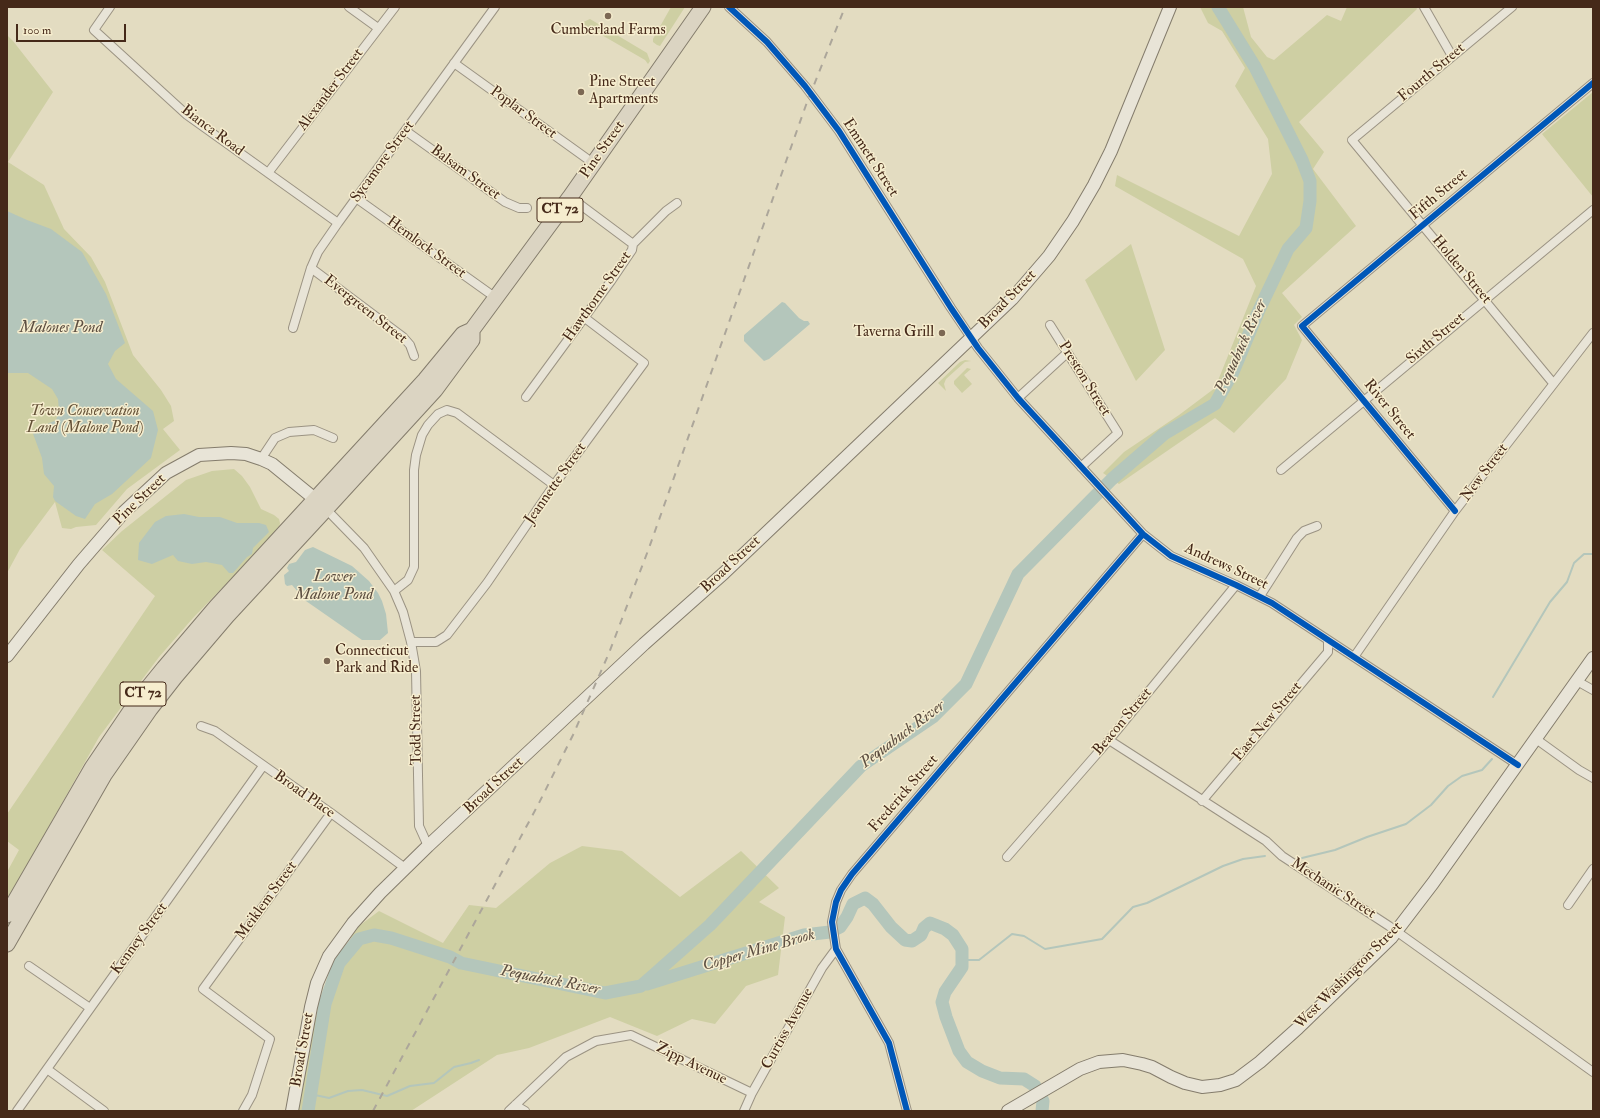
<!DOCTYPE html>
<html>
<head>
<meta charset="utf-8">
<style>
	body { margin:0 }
	#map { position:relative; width:1600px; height:1118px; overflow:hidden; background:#e3dcc1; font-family:"IM FELL Double Pica",serif }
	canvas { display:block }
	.frame { position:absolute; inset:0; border:8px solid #452919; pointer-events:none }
	.scale { position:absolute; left:16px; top:24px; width:110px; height:18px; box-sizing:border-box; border:2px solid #452919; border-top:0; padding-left:5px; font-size:12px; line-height:14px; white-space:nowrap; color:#452919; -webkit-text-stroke:3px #f6edce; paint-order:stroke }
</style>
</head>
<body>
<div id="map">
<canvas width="1600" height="1118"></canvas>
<div class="frame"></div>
<div class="scale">100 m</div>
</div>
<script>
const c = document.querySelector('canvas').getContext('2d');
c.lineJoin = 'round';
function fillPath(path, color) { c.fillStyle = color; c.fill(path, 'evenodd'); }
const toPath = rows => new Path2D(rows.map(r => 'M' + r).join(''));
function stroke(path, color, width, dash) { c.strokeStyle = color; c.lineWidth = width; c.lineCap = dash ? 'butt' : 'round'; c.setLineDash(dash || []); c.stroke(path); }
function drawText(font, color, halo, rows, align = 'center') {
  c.font = font + ' "IM FELL Double Pica",serif'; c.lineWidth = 3; c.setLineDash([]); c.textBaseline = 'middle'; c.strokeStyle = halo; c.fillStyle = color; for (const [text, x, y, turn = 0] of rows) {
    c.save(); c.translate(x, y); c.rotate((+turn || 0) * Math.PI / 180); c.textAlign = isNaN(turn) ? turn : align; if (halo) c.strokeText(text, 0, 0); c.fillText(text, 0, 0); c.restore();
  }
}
fillPath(toPath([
	[671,7,685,7,660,46,657,45,653,42,653,39],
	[1200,7,1243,7,1251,37,1267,57,1274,60,1327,15,1341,21,1347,7,1416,7,1417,9,1299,122,1324,152,1313,169,1356,226,1282,293,1302,317,1294,325,1302,340,1286,379,1234,433,1215,418,1119,484,1103,473,1124,452,1179,415,1215,388,1256,286,1243,259,1115,186,1117,175,1239,236,1272,174,1268,139,1235,86,1245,68,1222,31,1208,23],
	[590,19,647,53,650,61,648,64,645,60,581,23],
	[7,35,13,41,53,92,8,162,44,185,64,229,91,257,105,282,133,355,161,390,171,406,174,421,163,429,180,450,127,489,96,525,76,527,71,529,62,528,55,502,20,549,7,573],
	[1593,92,1593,197,1542,134],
	[1131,244,1165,350,1136,381,1085,280],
	[965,360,971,361,965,362,946,379,944,384,946,391,938,383,960,362],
	[967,368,971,369,964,375,972,384,962,393,954,384,954,381],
	[234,469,242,476,250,487,261,509,274,515,279,519,280,523,279,529,193,618,159,657,99,737,7,901,7,872,19,850,7,841,7,814,155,596,102,550,122,531,186,480,212,471],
	[582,846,622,851,680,897,741,851,779,888,759,902,785,917,778,975,746,986,715,1024,692,1019,657,1036,610,1017,529,1048,497,1055,411,1111,295,1111,314,1021,355,929,379,911,443,943,469,905,496,908,550,863]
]), '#cecfa3');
fillPath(toPath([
	[7,211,27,220,51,229,82,252,106,294,125,343,115,351,108,364,116,379,153,411,158,430,151,458,112,494,95,504,85,519,76,516,55,501,53,497,54,486,44,474,42,458,32,431,56,420,59,411,58,399,52,389,28,373,7,373],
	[782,302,785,303,799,318,804,321,808,321,810,324,769,359,764,361,744,341,744,335],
	[184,514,199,517,220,517,237,523,259,523,266,525,269,532,253,548,252,554,247,557,233,573,229,573,222,565,206,562,192,564,178,561,173,555,152,564,138,560,139,543,155,522,166,516],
	[313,547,352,566,369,581,378,593,382,601,386,614,388,633,380,640,362,640,306,601,292,585,287,586,285,584,284,575,289,571,287,568,289,564,296,562,305,550]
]), '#b4c6bb');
stroke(toPath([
	[1493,697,1550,602,1567,582,1574,563,1584,554,1593,554],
	[1302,858,1335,850,1367,837,1406,824,1431,805,1448,786,1462,776,1482,770,1492,759],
	[962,960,979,960,1012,934,1024,936,1045,949,1102,939,1133,907,1147,903,1223,866,1243,859,1265,856],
	[310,1094,329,1098,348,1091,362,1090,387,1096,410,1086,434,1083,454,1067,471,1063,479,1060]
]), '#b4c6bb', 2);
stroke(toPath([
	[647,984,804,935,830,932,840,927,847,917,853,904,865,898,873,904,891,927,905,940,912,941,921,935,924,928,930,923,945,929,953,935,962,949,962,967,945,992,942,1002,946,1017,959,1051,967,1062,982,1071,1000,1078,1024,1079,1035,1086,1043,1101,1042,1111],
	[308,1111,325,1004,339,963,359,939,374,935,391,938,450,957,461,963,605,993,641,986,710,925,861,766,933,717,966,684,1018,574,1112,479,1164,434,1215,404,1233,372,1259,310,1288,249,1306,228,1310,201,1310,181,1302,160,1255,67,1218,7]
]), '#b4c6bb', 13);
const street = toPath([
	[110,7,94,30,187,115,338,223],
	[349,7,378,28],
	[729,7,767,42,805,86,839,131,951,308,978,348,1018,398,1143,534,1171,556,1236,585,1272,603,1518,765],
	[1424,7,1452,56],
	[1512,7,1352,140,1553,383],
	[454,63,593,163],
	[406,131,505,202,519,208,527,208],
	[268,173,395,7],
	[570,197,633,244],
	[356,198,496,298],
	[311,268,403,337,410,345,414,356],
	[1050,325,1118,433,1081,467],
	[293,328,311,268,318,252,338,223,495,7],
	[526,397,611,281,632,250,633,244,666,211,677,203],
	[1018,398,1067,353],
	[261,459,275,438,289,432,314,430,333,438],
	[1281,470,1593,210],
	[326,509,364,548,394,591,403,612,411,642,416,671,419,826,428,846],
	[1455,511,1302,326,1593,83],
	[394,591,408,580,414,567,414,470,416,455,422,435,428,425,438,414,447,410,457,413,554,485],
	[1260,596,1297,538,1304,531,1317,526],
	[411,642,436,642,447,635,487,583,554,485,644,363,585,318],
	[1354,657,1455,511,1593,333],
	[1577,681,1593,690],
	[201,726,215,731,331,813,405,868],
	[1536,739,1579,770,1593,778],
	[1109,740,1266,841,1282,856,1389,926,1593,1072],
	[1202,801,1328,652,1328,641],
	[1007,857,1109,740,1236,585],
	[1568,905,1593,869],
	[29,966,90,1008],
	[47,1069,104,1111],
	[515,1105,525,1111],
	[17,1111,263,766],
	[243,1111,252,1095,270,1039,203,989,331,813],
	[509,1111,566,1057,596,1041,631,1035,752,1093],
	[744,1111,752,1093,822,968,836,949],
	[907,1111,889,1043,836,949,832,922,836,902,841,890,852,874,1143,534]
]);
const secondary = toPath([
	[7,656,79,564,124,512,166,473,199,455,231,453,246,454,261,459,272,464,321,504],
	[292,1111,311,1007,317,983,329,956,353,923,380,893,428,846,644,644,724,573,1012,299,1049,256,1073,221,1094,185,1111,151,1170,7],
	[1008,1111,1080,1069,1099,1062,1123,1060,1142,1064,1152,1067,1171,1077,1185,1083,1202,1087,1220,1085,1236,1080,1260,1062,1298,1028,1391,938,1433,883,1593,658]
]);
const highway = toPath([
	[7,915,92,768,138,700,164,668,216,607,425,380,463,334,472,330,570,197,703,7],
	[7,944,104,775,150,709,175,677,227,616,326,509,435,390,472,340,472,330]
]);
stroke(street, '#9b9383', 10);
stroke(secondary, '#847c6c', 14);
stroke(highway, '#847c6c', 17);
stroke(street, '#e8e4d7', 8);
stroke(secondary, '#e8e4d7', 12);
stroke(highway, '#dbd4c2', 15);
stroke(toPath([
	[373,1111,538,805,573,735,609,653,649,548,806,105,845,7]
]), '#aca69a', 2, [7, 7]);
stroke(toPath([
	[729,7,767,42,805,86,839,131,951,308,978,348,1018,398,1143,534,1171,556,1236,585,1272,603,1518,765],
	[1455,511,1302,326,1593,83],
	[907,1111,889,1043,836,949,832,922,836,902,841,890,852,874,1143,534]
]), '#0057b8', 6);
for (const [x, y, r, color] of [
	[608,16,4,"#7c6854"],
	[581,92,4,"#7c6854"],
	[942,333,4,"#7c6854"],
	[327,661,4,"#7c6854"]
]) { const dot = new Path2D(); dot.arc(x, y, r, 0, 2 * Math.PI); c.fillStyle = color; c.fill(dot); stroke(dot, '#f6edce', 1.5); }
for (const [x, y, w] of [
	[560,210,46],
	[143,694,46]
]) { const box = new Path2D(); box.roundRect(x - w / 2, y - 12, w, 24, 3); c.fillStyle = '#f6edce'; c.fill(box); stroke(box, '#452919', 1); }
drawText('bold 14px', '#452919', null, [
	["CT 72",560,210],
	["CT 72",143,694]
]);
drawText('15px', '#452919', '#f6edce', [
	["Cumberland Farms",608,31,"center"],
	["Pine Street",589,83],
	["Apartments",589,100],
	["Taverna Grill",934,333,"right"],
	["Connecticut",335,652],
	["Park and Ride",335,669]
], 'left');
drawText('15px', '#452919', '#f6edce', [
	["Fourth Street",1432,73,-40],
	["Alexander Street",331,90,-53],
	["Poplar Street",523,113,36],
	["Bianca Road",212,131,37],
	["Pine Street",603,150,-55],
	["Emmett Street",870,158,57],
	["Sycamore Street",383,162,-54],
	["Balsam Street",465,173,36],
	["Fifth Street",1439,195,-40],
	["Hemlock Street",426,248,36],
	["Holden Street",1461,270,50],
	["Hawthorne Street",598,297,-55],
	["Broad Street",1008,300,-46],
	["Evergreen Street",365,310,38],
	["Sixth Street",1436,339,-40],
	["Preston Street",1084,379,58],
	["River Street",1389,410,51],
	["New Street",1485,473,-53],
	["Jeannette Street",556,484,-55],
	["Pine Street",140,500,-44],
	["Broad Street",731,565,-43],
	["Andrews Street",1226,567,25],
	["Beacon Street",1123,722,-50],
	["East New Street",1268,722,-50],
	["Todd Street",417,730,-91],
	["Broad Street",494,786,-43],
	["Frederick Street",904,794,-49],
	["Broad Place",304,795,35],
	["Mechanic Street",1333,889,33],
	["Meiklem Street",267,901,-54],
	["Kenney Street",140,939,-54],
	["West Washington Street",1349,976,-45],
	["Curtiss Avenue",788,1029,-61],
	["Broad Street",303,1050,-80],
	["Zipp Avenue",691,1064,26]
]);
drawText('italic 15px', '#635036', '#f6edce', [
	["Town Conservation",85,412],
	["Land (Malone Pond)",85,429]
]);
drawText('italic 16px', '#5c4e41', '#f6edce', [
	["Malones Pond",61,329],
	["Pequabuck River",1242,347,-65],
	["Lower",334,578],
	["Malone Pond",334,596],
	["Pequabuck River",903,735,-37],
	["Copper Mine Brook",759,951,-16],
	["Pequabuck River",550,981,11]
]);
</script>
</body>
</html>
